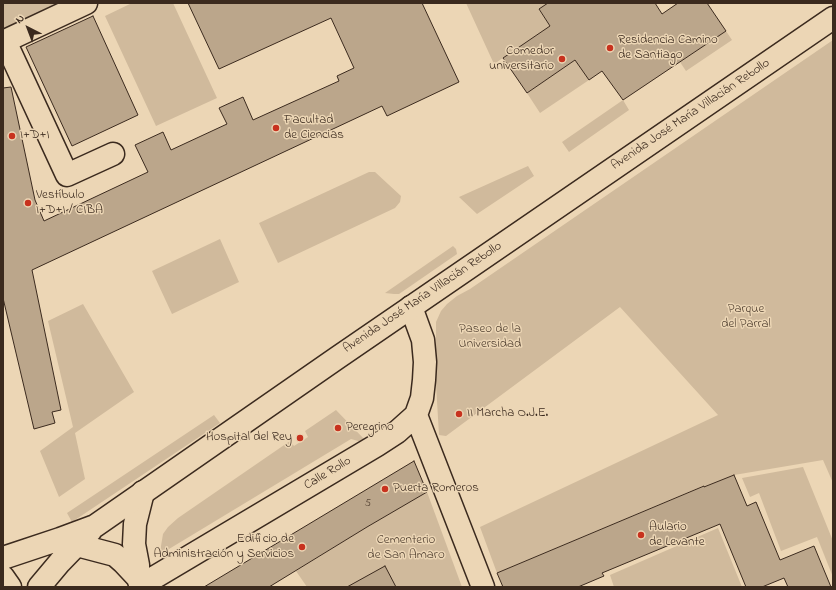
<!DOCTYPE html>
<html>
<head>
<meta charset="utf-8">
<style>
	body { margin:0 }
	#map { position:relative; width:836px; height:590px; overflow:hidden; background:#ecd6b5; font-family:"Indie Flower",sans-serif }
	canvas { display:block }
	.frame { position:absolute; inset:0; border:4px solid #3b2a1e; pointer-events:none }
	.north { position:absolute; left:8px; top:8px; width:40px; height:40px; -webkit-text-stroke:3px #ecd6b5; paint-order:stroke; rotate:318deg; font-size:11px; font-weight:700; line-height:16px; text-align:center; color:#3b2a1e }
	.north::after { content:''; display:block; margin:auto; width:14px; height:18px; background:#3b2a1e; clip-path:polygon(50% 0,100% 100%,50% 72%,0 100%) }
</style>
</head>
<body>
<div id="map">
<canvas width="836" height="590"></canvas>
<div class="frame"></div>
<div class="north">N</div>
</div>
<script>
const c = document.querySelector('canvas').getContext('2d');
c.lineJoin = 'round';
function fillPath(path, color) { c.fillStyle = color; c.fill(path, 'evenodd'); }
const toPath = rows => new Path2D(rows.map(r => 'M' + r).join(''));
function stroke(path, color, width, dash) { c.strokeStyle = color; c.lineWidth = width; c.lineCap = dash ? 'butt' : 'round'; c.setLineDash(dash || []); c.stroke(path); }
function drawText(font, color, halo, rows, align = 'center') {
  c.font = font + ' "Indie Flower",sans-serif'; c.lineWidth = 3; c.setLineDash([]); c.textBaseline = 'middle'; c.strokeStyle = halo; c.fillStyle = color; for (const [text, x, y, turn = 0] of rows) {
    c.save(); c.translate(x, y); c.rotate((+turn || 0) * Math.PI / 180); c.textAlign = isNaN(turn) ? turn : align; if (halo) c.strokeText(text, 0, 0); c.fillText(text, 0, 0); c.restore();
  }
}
fillPath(toPath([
	[3,3,63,3,3,32],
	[132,3,173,3,217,98,156,126,105,16],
	[466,3,548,3,539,10,550,26,494,64],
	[726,31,732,40,686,71,680,62],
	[833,40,833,483,823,460,734,475,704,487,703,486,497,573,480,527,718,415,620,307,446,436,439,435,436,384,436,322,441,311,447,304,457,296,470,289],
	[575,60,589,80,540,113,527,93],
	[623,100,629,110,569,152,562,142],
	[528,166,534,176,477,214,459,197],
	[369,172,375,172,401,196,400,202,395,208,278,263,259,223],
	[220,239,239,282,172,314,152,271],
	[453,246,456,249,457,254,399,294,394,294,385,293],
	[83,304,134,392,75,433,85,479,59,497,40,451,73,427,48,321],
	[336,410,365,440,362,442,351,439,169,549,168,559,164,562,161,556,161,546,163,534,168,527,178,518,290,441,294,446,308,437,305,431],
	[214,415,220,423,72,522,67,513],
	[803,467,833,541,833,577,817,537,781,551,759,493,750,497,742,478],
	[427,492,462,587,307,587,296,571,367,527],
	[718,528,742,587,614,587,610,575]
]), '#d0ba9c');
const building = toPath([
	[188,3,422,3,459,82,387,116,382,106,32,270,61,410,52,412,55,423,34,429,3,298,3,88,11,87,35,200,44,221,148,172,135,145,163,132,171,150,227,124,219,108,243,97,253,120,339,81,337,76,354,68,331,18,219,69,188,3],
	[548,3,655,3,662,14,678,3,707,3,726,31,623,100,602,71,589,80,575,60,527,93,503,58,550,26,539,9,548,3],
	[93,16,138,115,72,146,26,47,93,16],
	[414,461,427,492,367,527,269,587,204,587,414,461],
	[734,475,747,506,756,502,780,560,814,546,831,587,788,587,784,578,762,587,746,587,720,524,602,573,604,576,578,587,503,587,497,573,704,486,704,487,734,475],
	[385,566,396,587,347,587,385,566]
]);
fillPath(building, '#bba68b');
stroke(building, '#3b2a1e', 1);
const minor = toPath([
	[5,41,67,175,113,154],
	[3,42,86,3],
	[416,415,483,587],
	[77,545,115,555,123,562,138,578],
	[140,586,377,445,397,432,416,415,422,398,424,380,425,362,423,340,411,307],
	[141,587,138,578,138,565,134,544,135,524,143,492]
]);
const highway = toPath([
	[3,558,60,539,95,526,337,358,833,18],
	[3,577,10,587],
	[39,587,60,562,91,530]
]);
stroke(minor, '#3b2a1e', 25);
stroke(highway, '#3b2a1e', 25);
stroke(minor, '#ecd6b5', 22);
stroke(highway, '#ecd6b5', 22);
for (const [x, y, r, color] of [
	[610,48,4,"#c8321e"],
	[562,59,4,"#c8321e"],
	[276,128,4,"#c8321e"],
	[12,136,4,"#c8321e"],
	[28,203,4,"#c8321e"],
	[459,414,4,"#c8321e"],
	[338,428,4,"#c8321e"],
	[300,438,4,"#c8321e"],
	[385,489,4,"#c8321e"],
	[641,535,4,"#c8321e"],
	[302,547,4,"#c8321e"]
]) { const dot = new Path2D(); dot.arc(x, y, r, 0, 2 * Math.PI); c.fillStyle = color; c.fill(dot); stroke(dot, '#ecd6b5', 1.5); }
drawText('11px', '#5b4939', null, [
	["5",368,504]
]);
drawText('13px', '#3b2a1e', '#ecd6b5', [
	["Residencia Camino",618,41],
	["de Santiago",618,56],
	["Comedor",554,52,"right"],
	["universitario",554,67,"right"],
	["Facultad",284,121],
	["de Ciencias",284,136],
	["I+D+I",20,136],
	["Vestíbulo",36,196],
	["I+D+I / CIBA",36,211],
	["II Marcha O.J.E.",467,414],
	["Peregrino",346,428],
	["Hospital del Rey",292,438,"right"],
	["Puerta Romeros",393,489],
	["Aulario",649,528],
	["de Levante",649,543],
	["Edificio de",294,540,"right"],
	["Administración y Servicios",294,555,"right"]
], 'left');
drawText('13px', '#3b2a1e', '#ecd6b5', [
	["Avenida José María Villacián Rebollo",691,115,-34],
	["Avenida José María Villacián Rebollo",423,298,-34],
	["Calle Rollo",328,474,-31]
]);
drawText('13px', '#514031', '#ecd6b5', [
	["Parque",746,310],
	["del Parral",746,325],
	["Paseo de la",490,330],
	["Universidad",490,345],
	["Cementerio",406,541],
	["de San Amaro",406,556]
]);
</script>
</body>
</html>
